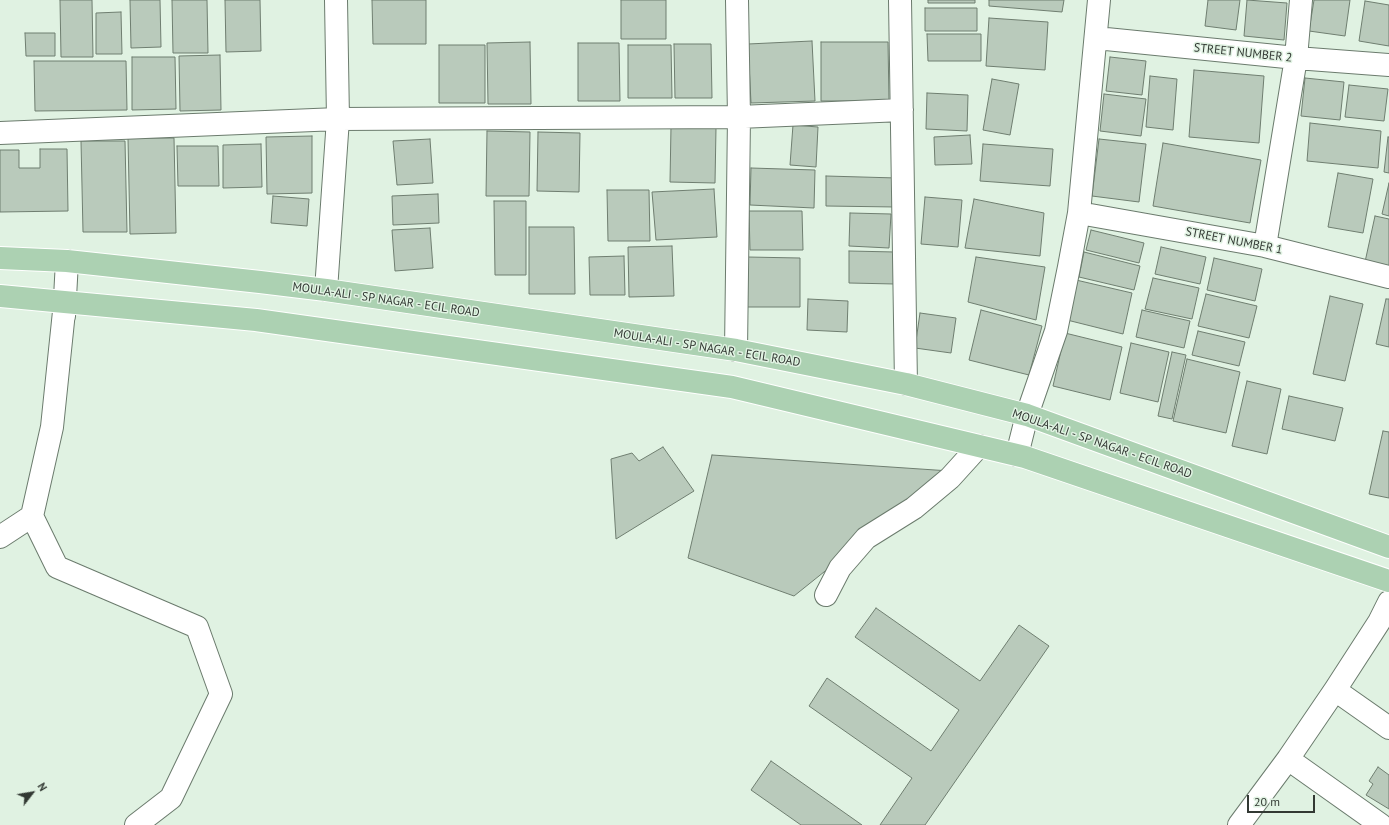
<!DOCTYPE html>
<html>
<head>
<meta charset="utf-8">
<style>
	body { margin:0 }
	#map { position:relative; width:1389px; height:825px; overflow:hidden; background:#e0f2e2; font-family:"PT Sans",sans-serif }
	canvas { display:block }
	.north { position:absolute; left:12px; top:773px; width:40px; height:40px; -webkit-text-stroke:3px #e0f2e2; paint-order:stroke; rotate:59deg; font-size:11px; font-weight:700; line-height:16px; text-align:center; color:#323933 }
	.north::after { content:''; display:block; margin:auto; width:14px; height:18px; background:#323933; clip-path:polygon(50% 0,100% 100%,50% 72%,0 100%) }
	.scale { position:absolute; left:1247px; top:795px; width:68px; height:18px; box-sizing:border-box; border:2px solid #323933; border-top:0; padding-left:5px; font-size:12px; line-height:14px; white-space:nowrap; color:#323933; -webkit-text-stroke:3px #e0f2e2; paint-order:stroke }
</style>
</head>
<body>
<div id="map">
<canvas width="1389" height="825"></canvas>
<div class="north">N</div>
<div class="scale">20 m</div>
</div>
<script>
const c = document.querySelector('canvas').getContext('2d');
c.lineJoin = 'round';
function fillPath(path, color) { c.fillStyle = color; c.fill(path, 'evenodd'); }
const toPath = rows => new Path2D(rows.map(r => 'M' + r).join(''));
function stroke(path, color, width, dash) { c.strokeStyle = color; c.lineWidth = width; c.lineCap = dash ? 'butt' : 'round'; c.setLineDash(dash || []); c.stroke(path); }
function drawText(font, color, halo, rows, align = 'center') {
  c.font = font + ' "PT Sans",sans-serif'; c.lineWidth = 3; c.setLineDash([]); c.textBaseline = 'middle'; c.strokeStyle = halo; c.fillStyle = color; for (const [text, x, y, turn = 0] of rows) {
    c.save(); c.translate(x, y); c.rotate((+turn || 0) * Math.PI / 180); c.textAlign = isNaN(turn) ? turn : align; if (halo) c.strokeText(text, 0, 0); c.fillText(text, 0, 0); c.restore();
  }
}
const building = toPath([
	[60,0,92,0,93,57,61,57,60,0],
	[130,0,160,0,161,47,131,48,130,0],
	[172,0,207,0,208,53,173,53,172,0],
	[225,0,260,0,261,51,226,52,225,0],
	[372,0,426,0,426,44,373,44,372,0],
	[621,0,666,0,666,39,621,39,621,0],
	[928,0,975,0,975,3,928,3,928,0],
	[989,0,1064,0,1062,12,989,6,989,0],
	[1208,0,1240,0,1236,30,1205,26,1208,0],
	[1247,0,1287,3,1284,40,1244,36,1247,0],
	[1314,0,1350,0,1345,36,1309,31,1314,0],
	[1365,1,1389,5,1389,46,1359,41,1365,1],
	[925,8,977,8,977,31,925,31,925,8],
	[121,12,122,54,96,54,96,13,121,12],
	[989,18,1048,22,1045,70,986,66,989,18],
	[25,33,55,33,55,56,26,56,25,33],
	[927,34,981,34,981,61,928,61,927,34],
	[812,41,815,101,751,103,748,44,812,41],
	[530,42,531,104,488,104,487,43,530,42],
	[821,42,888,42,889,101,821,101,821,42],
	[578,43,619,43,620,101,578,101,578,43],
	[674,44,711,44,712,98,675,98,674,44],
	[439,45,485,45,485,103,439,103,439,45],
	[628,45,671,45,672,98,628,98,628,45],
	[220,55,221,110,180,111,179,56,220,55],
	[132,57,175,57,176,109,132,110,132,57],
	[1110,57,1146,61,1142,95,1106,91,1110,57],
	[34,61,126,61,127,110,35,111,34,61],
	[1194,70,1264,76,1259,143,1189,137,1194,70],
	[1150,76,1177,79,1173,130,1146,127,1150,76],
	[1305,78,1344,82,1340,120,1301,116,1305,78],
	[992,79,1019,84,1010,135,983,130,992,79],
	[1349,85,1388,89,1384,121,1345,117,1349,85],
	[927,93,968,95,967,131,926,129,927,93],
	[1104,94,1146,99,1141,136,1100,131,1104,94],
	[1310,123,1381,131,1378,168,1307,161,1310,123],
	[793,125,818,127,816,167,790,165,793,125],
	[671,127,716,128,715,183,670,182,671,127],
	[487,131,530,132,529,196,486,196,487,131],
	[538,132,580,133,579,192,537,191,538,132],
	[970,135,972,164,935,165,934,137,970,135],
	[312,136,312,193,267,194,266,137,312,136],
	[1388,137,1389,137,1389,173,1384,172,1388,137],
	[128,138,174,138,176,233,130,234,128,138],
	[430,139,433,183,397,185,393,141,430,139],
	[1099,139,1146,144,1139,202,1092,196,1099,139],
	[81,141,125,141,127,232,83,232,81,141],
	[1163,143,1261,160,1250,223,1153,206,1163,143],
	[261,144,262,187,223,188,223,145,261,144],
	[983,144,1053,149,1050,186,980,181,983,144],
	[177,146,218,146,219,186,178,186,177,146],
	[40,149,67,149,68,211,0,212,0,150,19,150,19,168,40,168,40,149],
	[751,168,815,170,814,208,750,205,751,168],
	[1338,173,1373,179,1363,233,1328,227,1338,173],
	[826,176,897,178,896,207,826,206,826,176],
	[1389,183,1389,216,1382,214,1389,183],
	[714,189,717,237,656,240,652,192,714,189],
	[607,190,649,190,650,241,608,241,607,190],
	[438,194,439,223,393,225,392,196,438,194],
	[273,196,309,199,307,226,271,223,273,196],
	[925,197,962,200,958,247,921,244,925,197],
	[974,199,1044,213,1040,256,965,248,974,199],
	[494,201,526,201,526,275,495,275,494,201],
	[749,211,802,211,803,250,750,250,749,211],
	[850,213,891,214,889,248,849,246,850,213],
	[1375,216,1389,219,1389,267,1365,262,1375,216],
	[529,227,574,227,575,294,529,294,529,227],
	[430,228,433,268,395,271,392,230,430,228],
	[1091,230,1144,243,1139,263,1086,250,1091,230],
	[672,246,674,296,629,297,628,247,672,246],
	[1161,247,1206,257,1200,284,1155,274,1161,247],
	[849,251,895,252,895,284,849,283,849,251],
	[1084,252,1140,266,1134,290,1079,277,1084,252],
	[624,256,625,295,590,295,589,257,624,256],
	[747,257,800,258,800,307,747,307,747,257],
	[976,257,1045,267,1036,320,968,302,976,257],
	[1214,258,1262,269,1255,301,1207,290,1214,258],
	[1153,278,1199,288,1192,319,1145,309,1153,278],
	[1076,280,1132,293,1123,334,1067,320,1076,280],
	[1206,294,1257,306,1249,338,1198,326,1206,294],
	[1330,296,1363,304,1345,381,1313,374,1330,296],
	[808,299,848,301,847,332,807,330,808,299],
	[1386,299,1389,299,1389,347,1376,344,1386,299],
	[981,310,1042,326,1029,375,969,360,981,310],
	[1142,310,1190,321,1184,348,1136,337,1142,310],
	[920,313,956,318,951,353,915,348,920,313],
	[1198,331,1245,342,1239,366,1192,355,1198,331],
	[1065,333,1122,347,1110,400,1053,386,1065,333],
	[1131,343,1169,352,1158,402,1120,393,1131,343],
	[1172,352,1186,355,1172,419,1158,416,1172,352],
	[1187,359,1240,372,1226,433,1173,421,1187,359],
	[1247,381,1281,389,1267,454,1232,446,1247,381],
	[1289,396,1343,408,1335,441,1282,429,1289,396],
	[1383,431,1389,432,1389,498,1369,494,1383,431],
	[663,447,694,491,616,539,611,459,632,453,639,461,663,447],
	[712,455,950,471,794,596,688,558,712,455],
	[876,608,980,681,1019,625,1049,646,925,825,880,825,912,778,809,706,827,678,931,751,959,710,855,637,876,608],
	[771,761,862,825,801,825,751,790,771,761],
	[1378,767,1389,775,1389,809,1366,795,1373,784,1369,781,1378,767]
]);
fillPath(building, '#b9cabb');
stroke(building, '#6f7e70', 1);
const minor = toPath([
	[900,0,906,384],
	[1096,38,1296,58,1389,65],
	[0,133,338,119,739,117,902,110],
	[1079,213,1265,246,1389,277],
	[1265,246,1296,58,1301,0],
	[326,290,338,119,336,0],
	[65,302,52,427,32,516,57,567,197,627,221,694,171,798,136,825],
	[64,316,67,261],
	[736,350,739,117,737,0],
	[1017,455,1027,415,1056,331,1069,267,1079,213,1099,0],
	[0,537,32,516],
	[826,595,840,568,866,538,914,508,950,478,979,446],
	[1335,690,1389,728],
	[1288,759,1381,825],
	[1239,825,1288,759,1335,690,1379,622,1389,602]
]);
const major = toPath([
	[0,258,67,261,260,282,326,290,736,350,906,384,1027,415,1389,547],
	[0,296,256,320,732,387,1025,457,1389,581]
]);
stroke(minor, '#6b7b6d', 24);
stroke(major, '#fff', 24);
stroke(minor, '#fff', 22);
stroke(major, '#acd1b2', 22);
drawText('12px', '#323933', '#e0f2e2', [
	["STREET NUMBER 2",1243,53,6],
	["STREET NUMBER 1",1234,241,11],
	["MOULA-ALI - SP NAGAR - ECIL ROAD",386,300,8],
	["MOULA-ALI - SP NAGAR - ECIL ROAD",707,348,9],
	["MOULA-ALI - SP NAGAR - ECIL ROAD",1102,444,19]
]);
</script>
</body>
</html>
